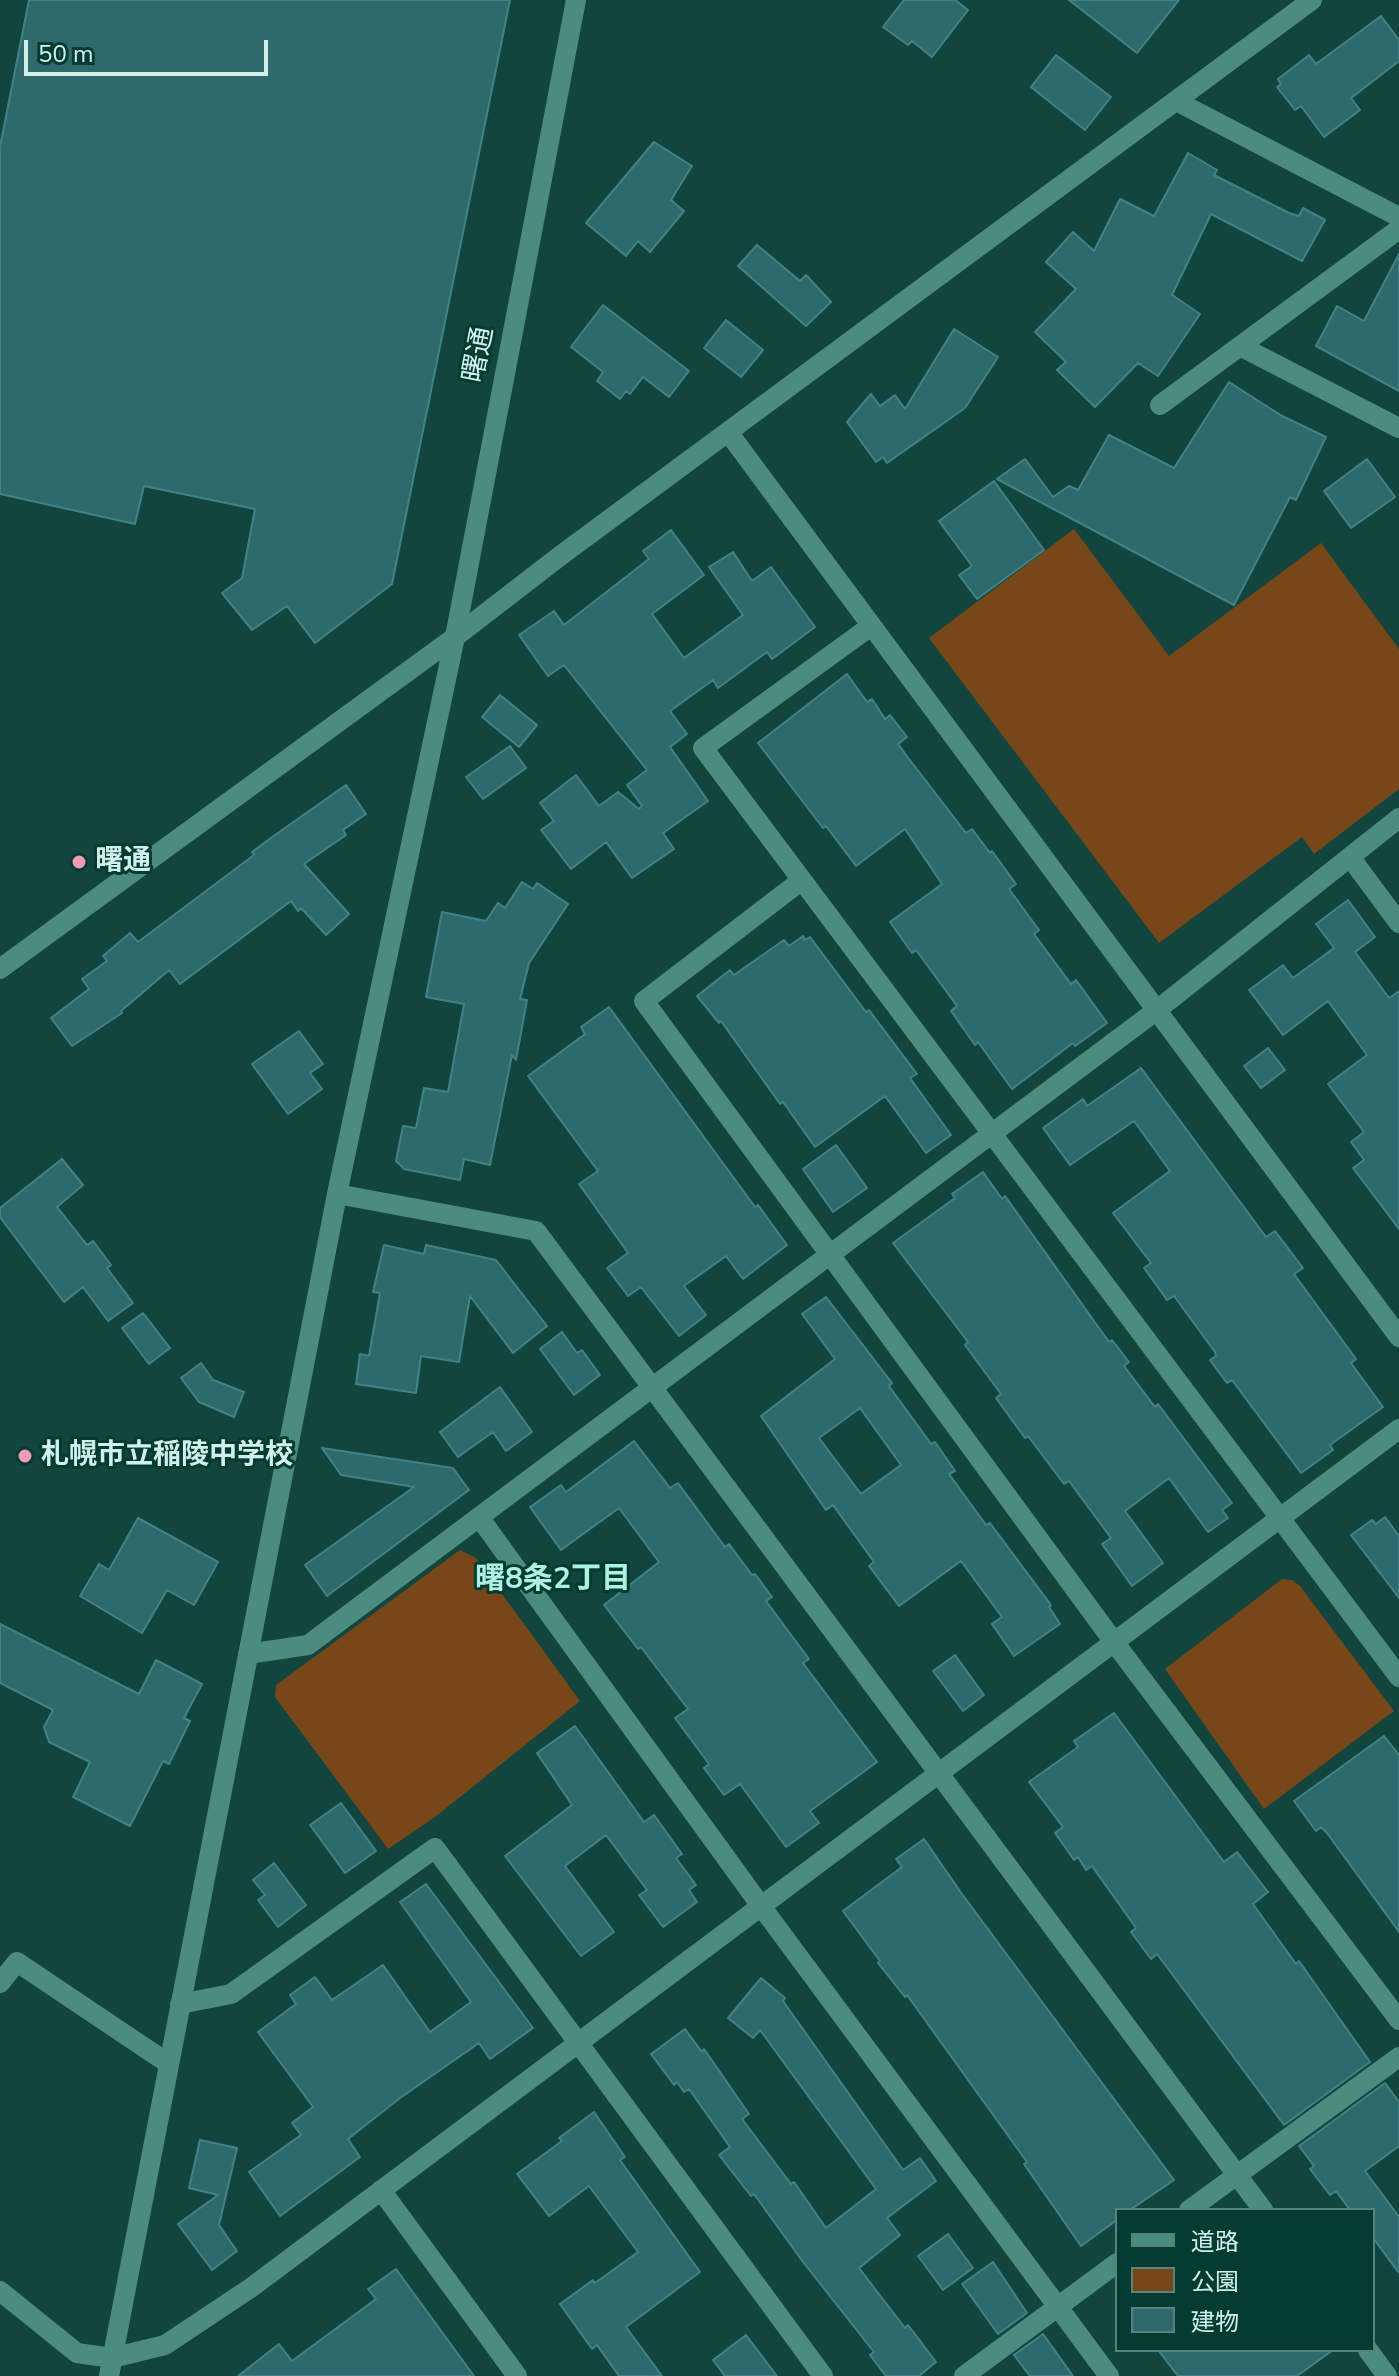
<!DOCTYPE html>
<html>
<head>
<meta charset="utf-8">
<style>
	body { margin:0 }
	#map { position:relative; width:1399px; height:2376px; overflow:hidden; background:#12453d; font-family:"Nunito Sans","Noto Sans JP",sans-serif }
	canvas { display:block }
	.legend { position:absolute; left:1115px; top:2208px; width:260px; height:144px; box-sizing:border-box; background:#043b33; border:2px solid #56837c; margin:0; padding:10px 14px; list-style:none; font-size:24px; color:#d1f0e9 }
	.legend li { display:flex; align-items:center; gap:16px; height:40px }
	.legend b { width:40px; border:2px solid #56837c }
	.scale { position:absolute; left:24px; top:40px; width:244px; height:36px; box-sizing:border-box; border:4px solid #d1f0e9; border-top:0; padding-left:10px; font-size:24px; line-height:28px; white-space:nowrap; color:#d1f0e9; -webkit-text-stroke:6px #043b33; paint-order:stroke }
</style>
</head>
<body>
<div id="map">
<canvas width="1399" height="2376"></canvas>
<ul class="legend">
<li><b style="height:10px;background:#4c8c80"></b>道路</li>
<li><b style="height:22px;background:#774719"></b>公園</li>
<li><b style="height:22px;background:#2e696c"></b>建物</li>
</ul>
<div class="scale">50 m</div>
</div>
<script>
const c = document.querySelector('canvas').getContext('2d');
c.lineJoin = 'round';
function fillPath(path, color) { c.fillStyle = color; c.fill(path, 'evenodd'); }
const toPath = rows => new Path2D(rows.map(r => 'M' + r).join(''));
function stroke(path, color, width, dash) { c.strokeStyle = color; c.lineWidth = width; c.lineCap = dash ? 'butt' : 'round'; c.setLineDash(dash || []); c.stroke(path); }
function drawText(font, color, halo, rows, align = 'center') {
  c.font = font + ' "Nunito Sans","Noto Sans JP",sans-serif'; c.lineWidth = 6; c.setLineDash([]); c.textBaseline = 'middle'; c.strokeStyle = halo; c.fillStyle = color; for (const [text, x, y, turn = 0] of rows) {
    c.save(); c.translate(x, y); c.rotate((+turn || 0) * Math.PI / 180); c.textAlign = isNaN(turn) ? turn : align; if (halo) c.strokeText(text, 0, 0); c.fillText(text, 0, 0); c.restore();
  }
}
fillPath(toPath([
	[1074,529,1169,656,1321,543,1399,649,1399,789,1314,854,1302,837,1159,943,929,638],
	[460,1550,476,1558,580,1701,435,1817,388,1849,275,1697,276,1685],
	[1282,1579,1292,1580,1300,1586,1394,1711,1264,1809,1165,1669]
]), '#774719');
const building = toPath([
	[29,0,510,0,392,584,315,643,287,606,252,630,222,593,242,578,255,509,144,486,135,524,0,494,0,147,29,0],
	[904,0,955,0,968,10,932,57,912,41,908,45,883,27,904,0],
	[1069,0,1179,0,1137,53,1069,0],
	[1381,16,1399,40,1399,61,1351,98,1360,110,1324,137,1301,106,1295,110,1277,87,1281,84,1278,79,1309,55,1316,64,1381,16],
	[1056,55,1111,97,1085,130,1031,87,1056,55],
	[654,142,692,166,671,200,684,211,650,252,638,241,626,256,586,223,654,142],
	[1188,153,1217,170,1214,175,1289,213,1299,216,1303,208,1325,220,1302,261,1211,214,1172,295,1200,314,1158,376,1138,363,1095,407,1057,370,1066,362,1035,332,1076,289,1046,262,1073,232,1094,251,1120,199,1154,216,1188,153],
	[757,245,800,281,806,275,831,302,806,326,738,266,757,245],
	[1399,254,1399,391,1316,346,1337,306,1364,321,1399,254],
	[603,305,689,371,669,397,643,377,630,394,626,391,620,399,597,381,603,372,571,347,603,305],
	[726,320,763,350,741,377,704,348,726,320],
	[954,329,998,357,965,408,887,463,883,457,876,462,847,422,871,394,880,406,895,395,905,409,954,329],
	[1229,382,1282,416,1326,437,1296,500,1290,497,1234,605,997,479,1025,459,1053,497,1069,486,1078,490,1109,435,1174,468,1229,382],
	[1367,459,1395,497,1351,528,1324,491,1367,459],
	[994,481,1044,550,977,599,959,575,972,566,939,521,994,481],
	[671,530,704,575,652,614,684,658,743,615,709,567,733,552,752,581,771,567,815,627,772,659,767,652,718,688,713,680,670,711,687,734,670,747,708,801,663,833,674,849,632,878,606,842,571,869,541,830,554,821,540,803,576,775,599,806,618,792,639,809,642,806,627,785,647,770,564,665,548,676,519,635,554,611,564,625,649,559,643,551,671,530],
	[847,674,867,702,872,699,885,719,890,715,907,737,898,744,909,759,966,833,972,829,990,853,992,851,1016,884,1009,889,1039,930,1034,934,1071,984,1076,980,1107,1023,1075,1046,1073,1043,1012,1089,978,1042,975,1045,951,1011,957,1006,916,950,912,953,890,922,942,884,905,829,856,866,826,826,823,828,758,743,847,674],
	[500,695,537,725,519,747,482,717,500,695],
	[510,746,526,768,483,799,466,777,510,746],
	[346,785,366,814,343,830,346,835,304,864,349,914,326,935,301,908,298,911,291,901,180,984,169,970,121,1011,122,1013,72,1046,51,1018,89,989,82,979,107,961,103,956,130,933,138,942,254,855,252,852,275,835,346,785],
	[522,882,533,889,537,883,568,904,529,963,520,999,527,1000,516,1060,512,1055,490,1165,464,1159,460,1180,404,1169,396,1161,403,1126,416,1128,424,1088,448,1092,464,1004,426,997,442,912,486,921,498,903,505,908,522,882],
	[1348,900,1375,937,1355,952,1389,998,1399,991,1399,1229,1353,1168,1364,1160,1351,1142,1364,1132,1328,1084,1367,1055,1328,1001,1283,1035,1249,990,1283,965,1293,978,1334,948,1316,924,1348,900],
	[803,936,805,940,810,937,866,1012,869,1010,917,1074,910,1078,951,1135,926,1153,885,1096,815,1147,783,1102,780,1104,721,1021,719,1023,697,996,730,970,734,975,784,940,789,946,803,936],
	[609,1007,755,1207,758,1205,787,1245,743,1279,726,1256,684,1286,706,1315,679,1336,641,1287,628,1296,607,1268,628,1253,579,1184,598,1171,528,1076,585,1034,581,1027,609,1007],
	[299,1031,323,1064,310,1073,322,1089,288,1114,252,1064,299,1031],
	[1268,1048,1285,1070,1261,1088,1244,1066,1268,1048],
	[1141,1068,1266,1237,1275,1231,1303,1268,1294,1274,1356,1359,1351,1363,1383,1407,1330,1445,1333,1450,1301,1473,1232,1380,1227,1383,1210,1360,1216,1356,1215,1352,1174,1296,1167,1300,1144,1268,1151,1263,1113,1213,1170,1171,1134,1121,1070,1165,1043,1128,1083,1099,1087,1106,1141,1068],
	[836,1145,867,1188,833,1212,803,1169,836,1145],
	[62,1159,83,1185,57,1207,87,1245,93,1241,111,1265,107,1268,133,1303,108,1321,83,1287,64,1302,0,1217,0,1208,62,1159],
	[983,1172,1002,1199,1005,1196,1109,1342,1112,1340,1129,1362,1124,1366,1155,1407,1158,1404,1232,1503,1222,1510,1228,1518,1208,1532,1169,1478,1125,1511,1163,1563,1132,1586,1102,1544,1111,1538,1069,1481,1064,1484,1028,1436,1025,1438,996,1398,1001,1394,965,1345,968,1342,893,1243,955,1198,952,1194,983,1172],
	[384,1245,424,1254,426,1245,496,1260,547,1326,513,1353,470,1296,459,1362,421,1356,416,1393,356,1384,360,1354,369,1356,380,1293,373,1292,384,1245],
	[826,1297,892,1383,889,1386,931,1444,935,1442,955,1471,949,1474,986,1525,990,1523,1051,1605,1049,1607,1060,1624,1014,1656,992,1624,1002,1617,961,1561,899,1606,869,1566,874,1562,833,1505,826,1510,761,1416,835,1359,802,1314,826,1297],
	[860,1408,901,1465,861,1494,819,1438,860,1408],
	[143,1313,170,1348,149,1364,122,1328,143,1313],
	[562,1332,577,1353,582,1350,600,1375,574,1395,540,1349,562,1332],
	[201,1363,213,1380,244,1392,234,1417,199,1402,181,1378,201,1363],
	[500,1387,532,1432,506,1451,493,1432,458,1457,440,1432,500,1387],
	[634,1441,670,1488,678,1483,725,1547,729,1544,752,1575,755,1574,772,1597,766,1601,809,1659,803,1663,877,1762,810,1811,819,1823,786,1847,740,1784,724,1795,704,1768,709,1764,675,1718,688,1709,641,1647,638,1649,604,1605,659,1562,619,1508,561,1550,530,1507,561,1485,566,1492,634,1441],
	[322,1448,453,1468,469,1490,327,1596,305,1565,414,1487,341,1475,322,1448],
	[1385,1517,1399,1536,1399,1598,1351,1535,1372,1520,1376,1524,1385,1517],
	[138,1518,218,1562,194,1605,167,1590,142,1633,80,1596,99,1564,109,1570,138,1518],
	[0,1624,139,1694,156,1660,202,1684,184,1718,190,1721,169,1764,163,1761,130,1826,73,1797,90,1762,49,1742,44,1727,53,1710,0,1683,0,1624],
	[955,1655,984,1695,963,1711,933,1671,955,1655],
	[1114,1713,1224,1862,1237,1852,1268,1892,1253,1904,1296,1964,1299,1961,1370,2062,1284,2125,1166,1966,1157,1954,1151,1959,1131,1932,1136,1928,1092,1866,1086,1870,1078,1857,1074,1860,1055,1833,1063,1827,1029,1782,1078,1747,1074,1741,1114,1713],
	[575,1726,644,1822,654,1815,682,1854,676,1858,696,1885,689,1890,697,1902,663,1927,639,1895,647,1890,606,1835,565,1866,614,1932,581,1956,505,1856,572,1805,537,1753,575,1726],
	[1384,1736,1399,1755,1399,1932,1327,1833,1321,1827,1316,1831,1294,1801,1384,1736],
	[341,1803,376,1851,345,1873,310,1825,341,1803],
	[924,1839,962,1894,1174,2180,1130,2210,1117,2210,1117,2220,1081,2246,1024,2164,1027,2162,907,1995,905,1997,878,1963,880,1961,843,1911,902,1867,896,1859,924,1839],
	[274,1863,306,1905,278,1927,258,1900,265,1895,253,1880,274,1863],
	[426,1884,533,2028,490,2059,479,2043,400,2098,348,2139,360,2157,280,2216,249,2172,301,2135,292,2123,313,2107,258,2032,296,2004,290,1995,315,1977,332,2000,383,1965,430,2032,471,2002,400,1902,426,1884],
	[761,1978,785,1998,783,2001,903,2170,920,2158,936,2181,887,2218,900,2235,859,2268,905,2328,908,2325,936,2362,919,2376,886,2376,870,2355,874,2352,803,2262,754,2194,751,2196,719,2155,730,2147,689,2089,684,2092,677,2082,674,2085,651,2054,685,2029,702,2052,704,2049,749,2114,742,2119,791,2184,794,2182,826,2228,876,2189,760,2030,753,2038,728,2018,761,1978],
	[1385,2083,1399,2102,1399,2146,1365,2171,1399,2217,1399,2273,1373,2238,1373,2210,1350,2210,1336,2191,1330,2195,1310,2169,1314,2166,1299,2146,1385,2083],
	[594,2112,625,2157,620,2160,700,2272,626,2327,662,2376,619,2376,597,2345,592,2349,560,2304,593,2280,595,2283,638,2252,589,2186,549,2216,517,2174,562,2141,559,2138,594,2112],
	[200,2140,237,2148,219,2225,237,2251,212,2270,178,2224,218,2195,189,2188,200,2140],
	[948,2234,973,2268,943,2290,918,2256,948,2234],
	[993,2262,1027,2313,998,2334,962,2284,993,2262],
	[396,2269,474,2376,238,2376,279,2344,292,2361,376,2299,368,2289,396,2269],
	[1043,2334,1073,2376,1030,2376,1014,2355,1043,2334],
	[746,2335,777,2376,725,2376,713,2360,746,2335],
	[1158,2350,1333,2350,1297,2376,1178,2376,1158,2350]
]);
fillPath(building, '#2e696c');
stroke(building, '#408387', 2);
stroke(toPath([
	[1176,101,1399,217],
	[1240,346,1399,428],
	[1160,405,1399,229],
	[728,432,1399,1337],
	[871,626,703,748,1399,1677],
	[1350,857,1399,923],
	[802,880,644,1001,1114,1642,1399,2020],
	[0,969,455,637,560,556,1312,0],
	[337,1194,536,1231,1263,2210],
	[479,1517,761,1906,1109,2376],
	[248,1654,308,1645,1157,1010,1399,818],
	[0,1983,17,1962,169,2064],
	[180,2004,231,1994,435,1848,823,2376],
	[381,2190,517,2376],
	[1189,2210,1399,2057],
	[0,2291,77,2353,112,2358,165,2345,252,2287,1399,1429],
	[1368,2350,1387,2376],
	[109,2376,337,1194,455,637,576,0],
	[964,2376,1117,2263]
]), '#4c8c80', 20);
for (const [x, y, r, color] of [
	[79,862,8,"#f09ab4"],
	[25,1456,8,"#f09ab4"]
]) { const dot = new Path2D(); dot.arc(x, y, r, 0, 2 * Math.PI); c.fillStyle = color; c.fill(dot); stroke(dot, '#043b33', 3); }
drawText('28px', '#d1f0e9', '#043b33', [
	["曙通",480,355,-79]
]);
drawText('bold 28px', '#d1f0e9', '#043b33', [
	["曙通",95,862],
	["札幌市立稲陵中学校",41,1456]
], 'left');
drawText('bold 30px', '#aef0e2', '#043b33', [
	["曙8条2丁目",553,1581]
]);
</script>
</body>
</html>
